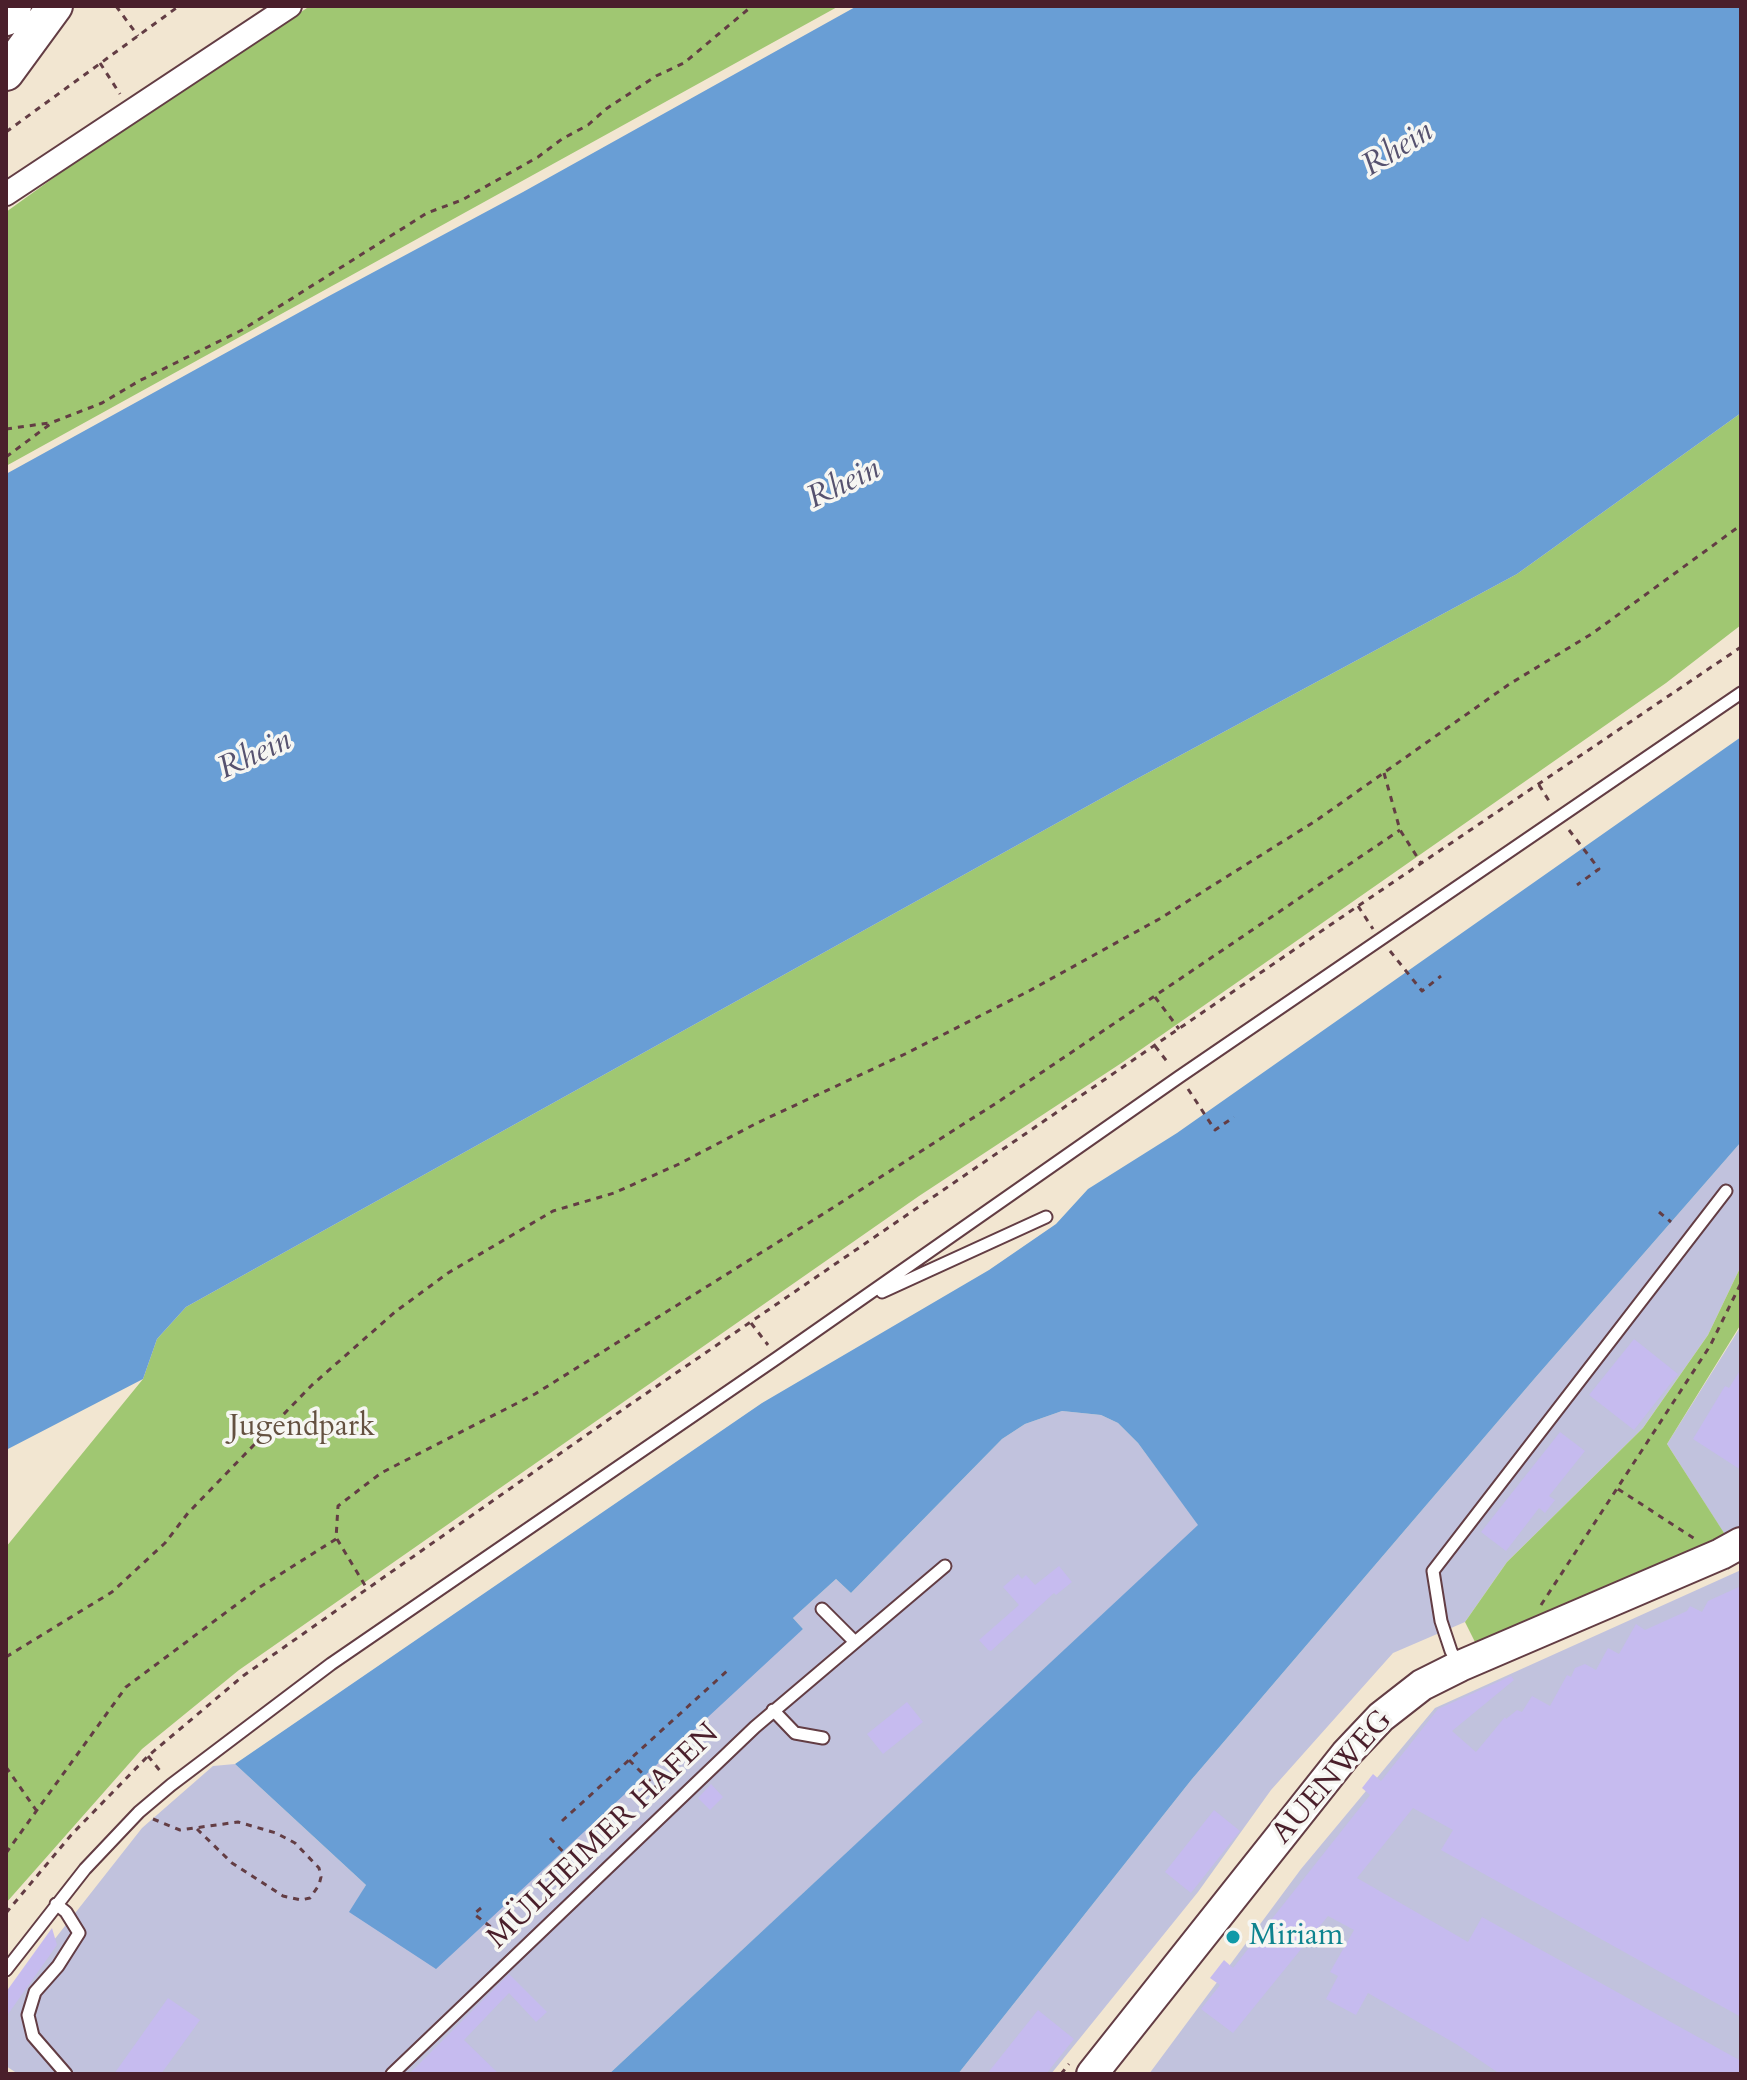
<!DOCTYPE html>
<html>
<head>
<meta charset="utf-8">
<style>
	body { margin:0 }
	#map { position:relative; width:1747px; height:2080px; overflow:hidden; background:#f2e6d1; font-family:Cardo,serif }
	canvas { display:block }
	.frame { position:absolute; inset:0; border:8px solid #4a1f2b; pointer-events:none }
</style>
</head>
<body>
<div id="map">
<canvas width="1747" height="2080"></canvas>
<div class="frame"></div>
</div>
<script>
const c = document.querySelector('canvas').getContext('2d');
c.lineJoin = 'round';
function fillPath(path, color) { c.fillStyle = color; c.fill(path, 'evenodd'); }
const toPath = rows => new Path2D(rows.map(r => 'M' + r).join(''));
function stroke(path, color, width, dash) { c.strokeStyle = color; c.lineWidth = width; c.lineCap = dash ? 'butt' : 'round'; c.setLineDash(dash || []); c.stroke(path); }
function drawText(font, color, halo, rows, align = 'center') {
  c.font = font + ' Cardo,serif'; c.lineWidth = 7; c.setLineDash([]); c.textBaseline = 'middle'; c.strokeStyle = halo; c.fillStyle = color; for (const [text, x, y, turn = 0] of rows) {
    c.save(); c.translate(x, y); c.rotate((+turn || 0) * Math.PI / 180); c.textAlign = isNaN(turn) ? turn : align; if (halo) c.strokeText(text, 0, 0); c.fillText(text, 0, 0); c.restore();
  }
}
fillPath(toPath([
	[1741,1142,1741,1266,1708,1335,1643,1428,1507,1562,1465,1622,1393,1653,1271,1790,1198,1892,1051,2074,958,2074,1192,1779,1535,1378],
	[1741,1326,1741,1560,1667,1444],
	[1062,1411,1101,1415,1118,1423,1138,1443,1199,1525,609,2074,18,2074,6,2066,6,2001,142,1828,213,1766,235,1764,366,1885,350,1913,803,1629,793,1618,836,1579,851,1593,1002,1439,1025,1424],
	[1741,1570,1741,2074,1149,2074,1301,1869,1435,1708]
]), '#c1c2dd');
fillPath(toPath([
	[310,6,839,6,6,466,6,212,95,148],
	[1741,413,1741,625,1666,683,1123,1062,919,1196,239,1670,142,1749,6,1903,6,1547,143,1379,157,1339,186,1307,1129,783,1517,574],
	[1741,1266,1741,1324,1667,1444,1726,1536,1476,1644,1465,1622,1507,1562,1643,1428,1708,1335]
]), '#a0c772');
fillPath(toPath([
	[857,6,1741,6,1741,413,1517,574,1129,783,186,1307,157,1339,143,1379,6,1450,6,474,329,296,523,192],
	[1741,737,1741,1142,1535,1378,1192,1779,958,2074,609,2074,1198,1525,1138,1443,1118,1423,1101,1415,1062,1411,1025,1424,1002,1439,851,1593,836,1579,793,1618,803,1629,436,1969,349,1912,366,1885,235,1764,762,1403,989,1270,1056,1224,1088,1189,1177,1133]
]), '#699ed5');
fillPath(toPath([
	[1634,1339,1678,1374,1634,1430,1589,1395],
	[1741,1369,1741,1470,1693,1439,1725,1386,1729,1388],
	[1560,1432,1585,1451,1549,1496,1555,1500,1545,1513,1539,1508,1506,1551,1481,1532],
	[1059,1566,1072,1582,1056,1595,1054,1593,991,1651,988,1650,979,1640,1019,1605,1003,1587,1018,1574,1022,1579,1026,1575,1035,1585],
	[1741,1586,1741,2017,1441,1850,1453,1830,1413,1808,1357,1878,1468,1942,1482,1917,1741,2061,1741,2074,1500,2074,1456,2044,1368,1993,1356,2015,1326,1999,1338,1976,1330,1972,1354,1930,1328,1916,1233,2033,1201,2009,1220,1985,1210,1978,1224,1960,1233,1968,1370,1795,1362,1788,1373,1774,1381,1781,1438,1709,1511,1676,1514,1680,1452,1731,1476,1752,1505,1717,1506,1719,1517,1710,1522,1712,1532,1696,1550,1706,1567,1675,1571,1677,1575,1668,1585,1664,1596,1670,1608,1648,1619,1654,1636,1624,1645,1630,1687,1611,1690,1606,1702,1612,1708,1601],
	[907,1702,923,1722,883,1754,867,1734],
	[711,1784,723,1797,710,1810,698,1798],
	[1214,1810,1240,1831,1191,1893,1165,1872],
	[52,1928,57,1945,6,2017,6,1992],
	[509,1974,547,2012,536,2022,509,1993,464,2040,499,2074,409,2074],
	[168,1998,200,2020,161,2074,114,2074],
	[1038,2010,1074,2039,1046,2074,987,2074]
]), '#c6bbef');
const lane = toPath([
	[882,1292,1046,1217],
	[822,1609,854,1641],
	[1459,1666,1451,1651,1441,1621,1433,1571,1726,1191],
	[773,1710,795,1733,823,1738],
	[56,1904,66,1912,79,1933,58,1966,35,1992,28,2015,33,2036,66,2074],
	[6,1970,85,1869,139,1812,171,1785,331,1664,777,1358,1179,1077,1741,693],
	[392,2074,755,1727,945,1566]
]);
const street = toPath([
	[6,194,290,6]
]);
const secondary = toPath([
	[1092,2074,1346,1754,1381,1717,1422,1685,1460,1666,1721,1554,1741,1543]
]);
const primary = toPath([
	[6,18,14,6],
	[6,73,55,6]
]);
stroke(lane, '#633d44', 15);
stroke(street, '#633d44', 26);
stroke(secondary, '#633d44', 34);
stroke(primary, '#633d44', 38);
stroke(toPath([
	[116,6,138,36],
	[100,63,120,94],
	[6,132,179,6],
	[6,429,49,423],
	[6,457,53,422,102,403,139,381,242,330,427,213,462,200,538,157,562,139,588,125,606,109,656,76,684,63,752,6],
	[1384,773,1400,830,1421,863],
	[1539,785,1551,804],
	[1569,830,1599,869,1577,885],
	[1358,906,1373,929],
	[1390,951,1422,991,1441,976],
	[1155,997,1179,1029],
	[1155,1046,1169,1064],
	[1188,1089,1215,1130,1234,1117],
	[1659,1212,1671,1222],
	[751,1323,768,1345],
	[1618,1489,1695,1539],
	[337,1539,366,1587],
	[1541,1605,1710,1346,1741,1283],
	[6,1657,112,1592,165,1543,188,1513,312,1385,395,1312,448,1273,553,1211,614,1193,679,1164,757,1123,905,1054,1029,991,1161,918,1317,820,1508,685,1593,633,1741,525],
	[148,1756,161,1772],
	[629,1760,663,1794],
	[6,1767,36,1810],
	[153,1819,180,1830,238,1822,276,1833,295,1843,319,1868,321,1877,319,1885,310,1898,301,1900,283,1896,232,1863,197,1829],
	[562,1821,727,1671],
	[550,1838,567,1856],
	[6,1853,126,1687,260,1587,336,1539,338,1506,381,1473,535,1394,823,1214,1001,1100,1400,830],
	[481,1908,474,1914,491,1927],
	[6,1913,72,1834,148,1756,243,1676,625,1408,1358,906,1741,647],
	[1061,2074,1069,2064]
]), '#633d44', 3, [6, 6]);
stroke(lane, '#fff', 11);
stroke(street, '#fff', 22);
stroke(secondary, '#fff', 30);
stroke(primary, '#fff', 34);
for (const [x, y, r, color] of [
	[1233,1937,8,"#0f9aa8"]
]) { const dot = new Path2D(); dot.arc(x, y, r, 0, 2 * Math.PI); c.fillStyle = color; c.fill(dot); stroke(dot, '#f6f6f2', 3); }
drawText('30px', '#645140', '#f6f6f2', [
	["Jugendpark",302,1428]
]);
drawText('30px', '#4a1f2b', '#f6f6f2', [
	["AUENWEG",1333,1778,-49],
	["MÜLHEIMER HAFEN",604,1837,-44]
]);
drawText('30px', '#0d838f', '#f6f6f2', [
	["Miriam",1249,1937]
], 'left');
drawText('italic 32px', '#56526f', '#f6f6f2', [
	["Rhein",1398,150,-32],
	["Rhein",844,485,-26],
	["Rhein",255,756,-25]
]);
</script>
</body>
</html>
